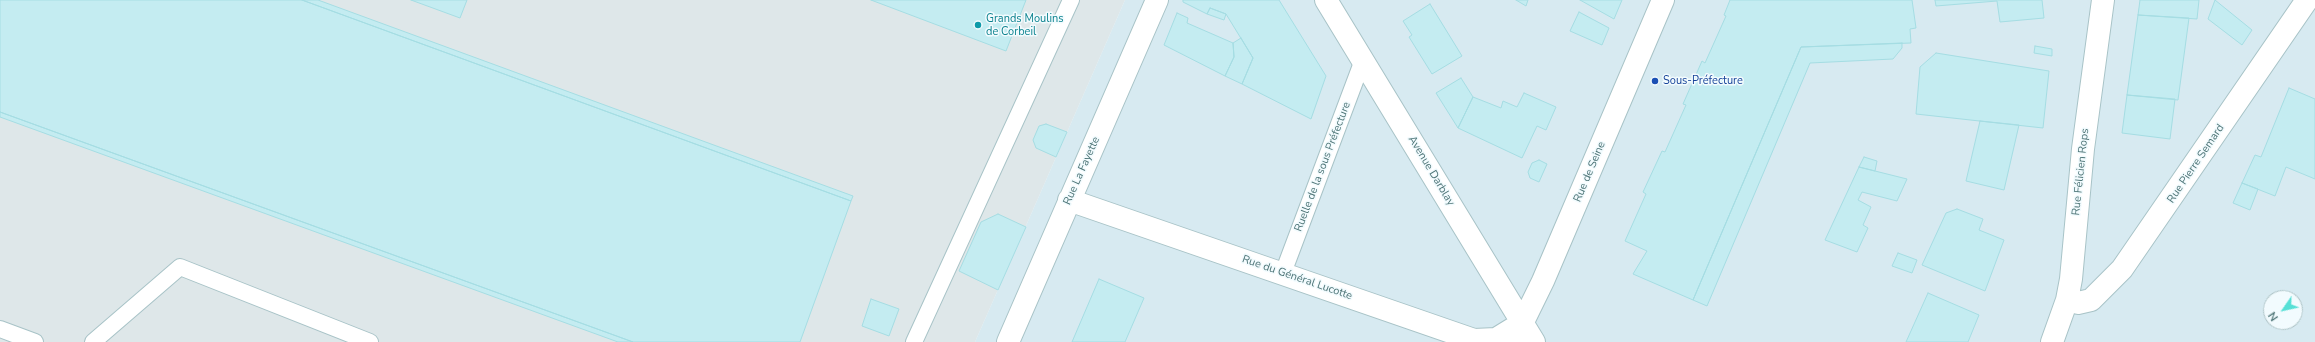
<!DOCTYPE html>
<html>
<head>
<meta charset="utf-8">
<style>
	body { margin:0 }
	#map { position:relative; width:2315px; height:342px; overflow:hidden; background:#ecf7fc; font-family:"Nunito Sans",sans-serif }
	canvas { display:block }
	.north { position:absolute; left:2263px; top:290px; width:40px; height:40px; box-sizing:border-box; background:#f2fbfe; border:1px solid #b0c5c8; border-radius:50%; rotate:236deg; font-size:11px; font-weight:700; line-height:16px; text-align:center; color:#4e7577 }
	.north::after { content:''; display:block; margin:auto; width:14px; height:18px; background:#56e0d6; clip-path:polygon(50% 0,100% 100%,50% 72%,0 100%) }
</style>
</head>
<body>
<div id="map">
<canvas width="2315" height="342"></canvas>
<div class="north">N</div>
</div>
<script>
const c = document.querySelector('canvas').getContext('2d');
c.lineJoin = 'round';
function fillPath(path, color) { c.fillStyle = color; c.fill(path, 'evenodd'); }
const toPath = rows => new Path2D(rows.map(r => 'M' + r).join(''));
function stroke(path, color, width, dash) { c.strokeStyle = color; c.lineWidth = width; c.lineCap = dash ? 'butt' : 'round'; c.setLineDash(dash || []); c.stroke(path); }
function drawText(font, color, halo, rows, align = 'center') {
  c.font = font + ' "Nunito Sans",sans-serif'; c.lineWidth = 3; c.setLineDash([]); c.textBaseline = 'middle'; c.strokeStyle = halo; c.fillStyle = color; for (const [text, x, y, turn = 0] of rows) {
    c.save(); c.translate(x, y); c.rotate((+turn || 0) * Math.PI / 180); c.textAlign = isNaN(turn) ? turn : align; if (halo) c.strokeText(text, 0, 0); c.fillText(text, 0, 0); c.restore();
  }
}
fillPath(toPath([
	[1125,0,2315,0,2315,342,975,342],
	[2271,298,2295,298,2295,322,2271,322]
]), '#d7eaf1');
fillPath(toPath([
	[0,0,1125,0,975,342,0,342]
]), '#dee7e9');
const building = toPath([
	[0,0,302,0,851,201,800,342,633,342,0,112,0,0],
	[302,0,318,0,853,196,851,201,302,0],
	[411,0,467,0,460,18,411,0],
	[871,0,1026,0,1006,51,871,0],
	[1183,0,1279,0,1326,76,1311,119,1242,84,1253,58,1226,14,1210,8,1207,14,1183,2,1183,0],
	[1516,0,1528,0,1526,6,1516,0],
	[1580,0,1622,0,1614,19,1580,0],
	[1730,0,1912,0,1916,28,1910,29,1911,43,1801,47,1693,300,1633,274,1647,251,1625,241,1646,194,1643,192,1662,151,1665,152,1686,105,1683,104,1702,61,1705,63,1726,16,1724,15,1730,0],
	[1935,0,2042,0,2044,18,2000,22,1997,1,1936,6,1935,0],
	[2140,0,2199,0,2197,19,2138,15,2140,0],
	[2215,0,2252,30,2242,45,2208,19,2215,0],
	[1430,4,1462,56,1432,74,1409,37,1412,35,1403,21,1430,4],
	[1210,8,1226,14,1224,20,1207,14,1210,8],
	[1579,12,1609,28,1602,45,1570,31,1579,12],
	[1177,13,1188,18,1187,23,1233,43,1234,57,1225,76,1164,45,1177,13],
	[2138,15,2189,18,2178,100,2127,95,2138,15],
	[1241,38,1253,58,1242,84,1225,76,1234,57,1233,43,1241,38],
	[1902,43,1902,48,1893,59,1810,63,1707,306,1693,300,1801,47,1902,43],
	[2035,46,2052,49,2052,56,2034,53,2035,46],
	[1936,53,2049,71,2043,128,1916,114,1920,67,1936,53],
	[1461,78,1473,97,1458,128,1436,93,1461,78],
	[2289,88,2315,99,2315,179,2286,167,2275,196,2242,183,2255,155,2261,157,2289,88],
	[1524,93,1556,107,1546,130,1537,126,1522,158,1458,128,1473,97,1501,108,1503,101,1517,107,1524,93],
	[2127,95,2175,99,2170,139,2122,133,2127,95],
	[0,112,633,342,618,342,0,117,0,112],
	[1980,121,2019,125,2004,190,1966,181,1980,121],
	[1046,124,1067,132,1056,157,1036,148,1033,140,1039,126,1046,124],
	[1864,157,1877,161,1875,171,1859,167,1864,157],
	[1539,160,1547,164,1539,182,1530,178,1528,172,1532,163,1539,160],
	[1859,167,1907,179,1897,201,1862,192,1858,200,1871,207,1863,225,1868,228,1857,252,1825,240,1859,167],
	[2242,183,2258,189,2250,210,2233,203,2242,183],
	[1957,209,1983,219,1979,230,2004,240,1985,291,1922,265,1946,213,1957,209],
	[998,214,1026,227,998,290,959,271,981,222,998,214],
	[1898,253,1917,260,1912,273,1892,266,1898,253],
	[1099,279,1144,298,1125,342,1072,342,1099,279],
	[1928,293,1979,315,1968,342,1906,342,1928,293],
	[871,299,899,309,889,336,862,326,871,299]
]);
fillPath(building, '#c4ecf1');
stroke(building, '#a5dde3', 1);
const lane = toPath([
	[1283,273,1363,60],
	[0,329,35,342],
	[93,342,180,267,370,342],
	[914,342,1071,0]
]);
const street = toPath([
	[1326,0,1534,342],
	[1069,200,1474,340,1496,339,1522,323],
	[2067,300,2078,303,2091,300,2122,269,2307,0],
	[1517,334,1543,281,1663,0],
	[1008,342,1157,0],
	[2052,342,2067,300,2071,279,2083,149,2103,0]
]);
stroke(lane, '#a8c3c7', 18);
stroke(street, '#a8c3c7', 24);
stroke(lane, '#fff', 16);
stroke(street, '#fff', 22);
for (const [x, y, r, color] of [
	[978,25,4,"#0f9aa8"],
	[1655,81,4,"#1a4fb4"]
]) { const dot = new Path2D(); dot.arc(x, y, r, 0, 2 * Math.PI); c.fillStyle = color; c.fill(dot); stroke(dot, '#f2fbfe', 1.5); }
drawText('11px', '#0d838f', '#f2fbfe', [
	["Grands Moulins",986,19],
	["de Corbeil",986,32]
], 'left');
drawText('11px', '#164399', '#f2fbfe', [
	["Sous-Préfecture",1663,81]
], 'left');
drawText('11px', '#4e7577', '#f2fbfe', [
	["Rue Pierre Semard",2196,164,-56],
	["Ruelle de la sous Préfecture",1323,167,-69],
	["Rue La Fayette",1082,171,-66],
	["Avenue Darblay",1431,171,59],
	["Rue de Seine",1590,172,-67],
	["Rue Félicien Rops",2081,172,-84],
	["Rue du Général Lucotte",1297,278,19]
]);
</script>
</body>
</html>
